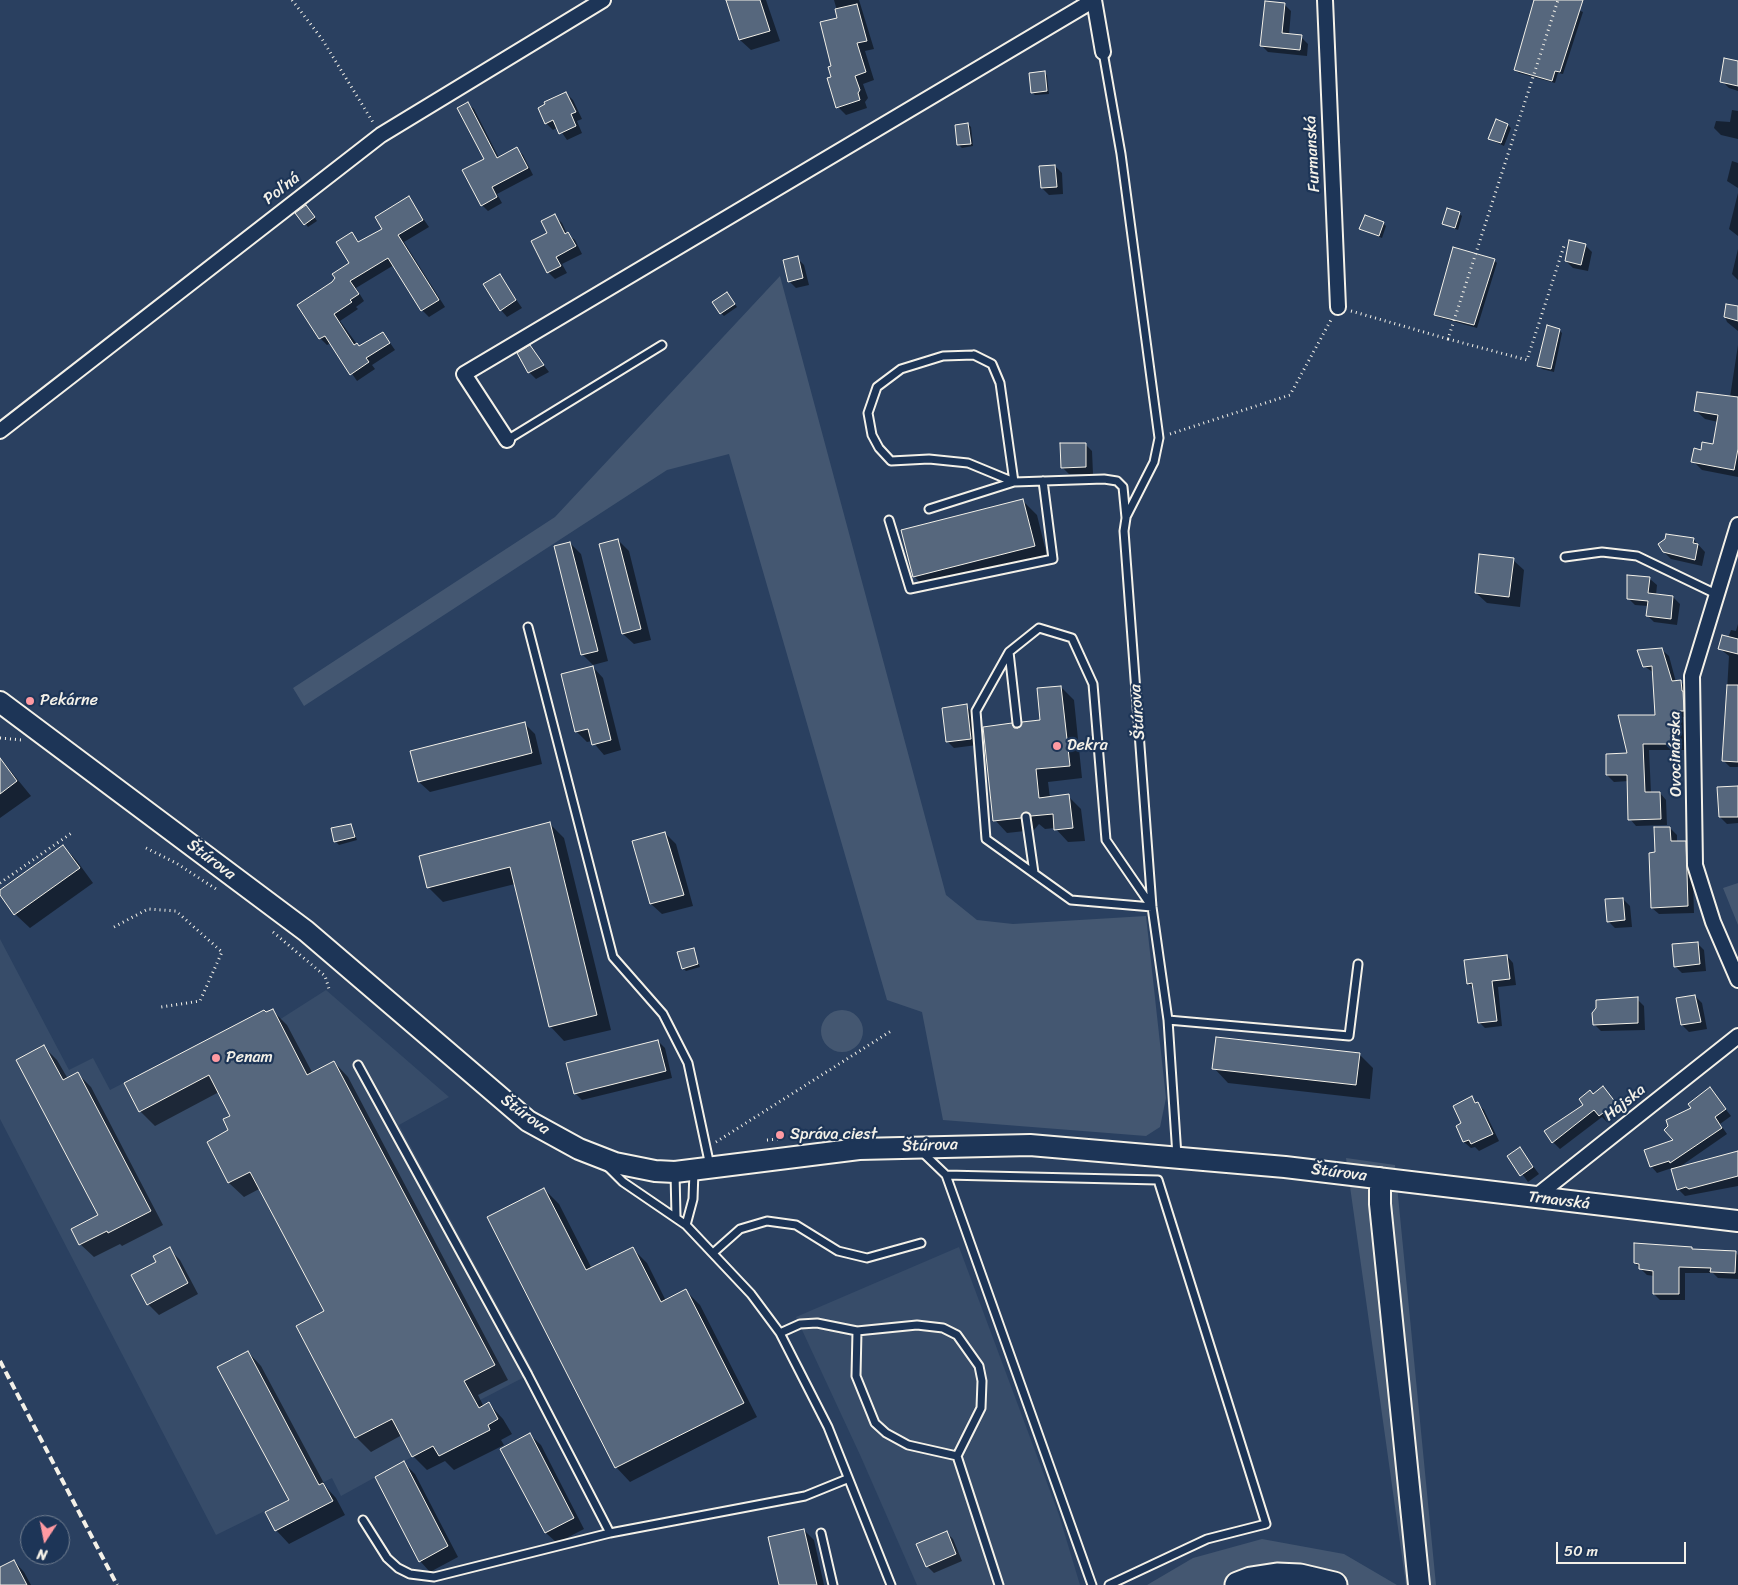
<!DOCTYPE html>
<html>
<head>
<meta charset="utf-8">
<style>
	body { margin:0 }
	#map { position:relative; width:1738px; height:1585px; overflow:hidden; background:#2a4060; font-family:Sriracha,sans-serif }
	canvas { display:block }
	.north { position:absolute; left:20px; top:1515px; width:50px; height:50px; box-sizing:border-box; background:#1d3557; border:1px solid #738091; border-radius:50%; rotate:191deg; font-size:14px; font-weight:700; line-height:20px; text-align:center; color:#f4f1e8 }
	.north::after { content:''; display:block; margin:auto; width:18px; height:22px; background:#ff9aa2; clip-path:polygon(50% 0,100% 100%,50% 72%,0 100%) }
	.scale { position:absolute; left:1556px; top:1542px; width:130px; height:22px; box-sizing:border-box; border:2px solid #f4f1e8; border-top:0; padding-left:6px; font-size:15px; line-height:18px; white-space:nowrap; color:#f4f1e8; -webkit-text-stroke:4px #1d3557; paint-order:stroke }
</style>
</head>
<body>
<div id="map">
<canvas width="1738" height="1585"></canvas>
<div class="north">N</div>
<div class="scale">50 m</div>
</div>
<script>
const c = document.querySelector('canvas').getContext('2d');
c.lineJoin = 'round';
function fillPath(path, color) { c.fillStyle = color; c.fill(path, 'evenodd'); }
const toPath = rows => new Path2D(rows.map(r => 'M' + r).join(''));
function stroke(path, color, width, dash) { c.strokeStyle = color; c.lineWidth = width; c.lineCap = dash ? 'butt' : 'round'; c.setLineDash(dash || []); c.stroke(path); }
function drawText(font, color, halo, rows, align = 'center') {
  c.font = font + ' Sriracha,sans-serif'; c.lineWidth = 4.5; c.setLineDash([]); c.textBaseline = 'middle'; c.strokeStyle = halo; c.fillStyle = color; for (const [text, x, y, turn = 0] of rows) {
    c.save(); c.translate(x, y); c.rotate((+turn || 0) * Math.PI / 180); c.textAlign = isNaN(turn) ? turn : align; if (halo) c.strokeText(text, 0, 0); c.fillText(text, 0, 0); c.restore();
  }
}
fillPath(toPath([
	[0,939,69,1070,93,1058,110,1090,264,1010,266,1012,273,1009,279,1020,326,990,449,1097,399,1125,534,1372,403,1440,412,1457,341,1496,332,1478,216,1535,0,1119],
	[959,1247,1059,1515,1080,1585,917,1585,861,1457,796,1317]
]), '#374c69');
fillPath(toPath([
	[780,276,946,895,977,920,1013,924,1146,916,1166,1098,1160,1127,1146,1136,943,1120,922,1012,887,1000,729,454,667,470,304,706,293,688,555,517],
	[1738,883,1738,925,1723,888],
	'821 1031a21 21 0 1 1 42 0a21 21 0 1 1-42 0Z',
	[1346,1158,1395,1165,1436,1585,1406,1585],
	[1262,1539,1344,1554,1397,1585,1147,1585,1193,1558]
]), '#445771');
fillPath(toPath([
	[727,0,766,0,780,41,751,50,740,40],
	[834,0,859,0,874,49,865,51,874,80,863,84,868,98,865,102,867,108,846,115,838,107,832,78,839,18],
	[1536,0,1554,0,1583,12,1563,74,1558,73,1555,83,1519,73,1515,70],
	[1284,4,1291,11,1289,35,1301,37,1308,44,1307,56,1268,52,1261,45],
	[1738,63,1738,91,1729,88,1722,81],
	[1044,72,1047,75,1049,94,1035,95,1032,92],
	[566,93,573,100,582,119,577,121,582,133,567,140,558,127,553,130,546,123],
	[468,104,474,109,499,158,517,149,523,155,533,175,497,194,502,203,488,211,482,205,486,159],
	[1732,110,1738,111,1738,139,1721,135,1714,128,1716,121,1730,122],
	[968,124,971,127,973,146,962,148,959,145],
	[1508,125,1511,128,1504,146,1489,139],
	[1732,161,1738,163,1738,188,1727,181],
	[1055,166,1062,173,1063,194,1049,195,1042,188],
	[1738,193,1738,236,1729,229],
	[409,198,429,227,404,242,445,307,429,317,422,310,394,265,356,288,364,301,356,307,358,309,340,321,359,347,383,333,395,350,372,365,375,369,357,381,331,343,327,345,320,338,299,305,333,283,351,263,352,234,360,243,384,230],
	[309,210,317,221,308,227,297,213],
	[1459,213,1462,216,1458,230,1444,224],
	[555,216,562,223,567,234,575,240,582,254,562,264,567,273,555,279,548,272,549,233],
	[1383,223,1386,226,1382,238,1361,229],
	[1585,245,1592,252,1588,271,1573,268,1566,261],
	[1738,249,1738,280,1732,274],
	[797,258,804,265,809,285,796,288,790,282],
	[1494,260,1497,263,1477,328,1438,317,1435,314],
	[500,276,522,308,507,317,501,310],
	[727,294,737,307,724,316,721,313],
	[1738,306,1738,331,1727,322,1725,317],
	[1559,330,1562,333,1554,372,1542,369,1539,366],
	[1738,345,1738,477,1702,470,1693,461,1702,451,1714,446,1718,422,1705,419,1696,411,1730,397],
	[530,347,549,372,536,379,529,372],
	[1085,444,1092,451,1093,474,1069,474,1062,467],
	[1022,500,1037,515,1048,560,928,591,914,576],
	[1693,539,1705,552,1702,566,1671,559,1664,552,1666,540],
	[618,540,629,551,651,640,634,644,623,634],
	[570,543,581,554,608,661,593,665,582,654],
	[1513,560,1524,570,1520,607,1487,603,1476,593],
	[1650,579,1657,585,1656,595,1673,597,1680,604,1677,625,1654,622,1647,615,1648,606,1635,605,1628,598],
	[1738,624,1738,767,1730,767,1723,760,1729,656,1719,648,1728,638,1731,630,1736,631],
	[1662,650,1669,656,1676,682,1681,682,1687,688,1690,717,1683,717,1684,750,1649,750,1651,793,1660,793,1666,800,1667,825,1636,826,1630,819,1629,781,1614,782,1607,775,1628,754,1657,717,1654,673,1644,666],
	[593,667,603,678,621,750,604,755,592,741,587,742,576,731],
	[1061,687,1074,700,1082,778,1048,782,1050,798,1068,796,1081,809,1085,841,1068,842,1055,828,1045,829,1039,824,1034,830,1007,833,995,820,1011,725,1016,729,1042,721],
	[966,706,973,713,977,745,954,748,947,741],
	[524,723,535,734,542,764,430,792,419,782],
	[0,758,31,796,0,818],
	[1738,788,1738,823,1727,824,1720,817],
	[549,823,564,838,611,1030,564,1041,550,1026,515,884,443,902,429,888,421,857],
	[351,825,357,840,339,845,335,841],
	[1670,828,1677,835,1677,842,1685,842,1692,849,1694,913,1659,914,1652,908,1656,854],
	[665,833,676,844,693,906,662,914,651,904,634,842],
	[63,846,77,861,93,883,30,928,15,914,0,891],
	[1623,899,1630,906,1632,927,1615,928,1608,921],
	[1697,943,1704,950,1706,971,1682,973,1675,966],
	[693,949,700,967,686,971,683,968],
	[1507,956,1513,963,1516,985,1498,987,1502,1026,1485,1028,1479,1022,1475,990,1468,983],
	[1695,996,1702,1003,1707,1029,1689,1032,1682,1025],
	[1637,999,1644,1006,1645,1030,1601,1031,1594,1024],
	[272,1010,287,1025,313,1074,334,1062,348,1077,508,1380,478,1395,484,1407,489,1404,503,1419,512,1434,501,1440,504,1445,454,1470,445,1461,427,1470,413,1456,402,1435,371,1452,356,1437,326,1312,261,1188,244,1197,229,1183,208,1142,230,1131,232,1116,219,1092,155,1126,140,1111],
	[658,1041,665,1048,672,1078,582,1100,575,1093],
	[44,1047,57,1060,68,1079,78,1074,91,1087,163,1225,122,1246,120,1244,94,1257,80,1244,100,1215],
	[1359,1054,1373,1068,1370,1099,1228,1083,1214,1068],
	[1603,1088,1622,1110,1607,1122,1602,1117,1560,1149,1553,1142,1593,1095],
	[1710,1089,1731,1116,1720,1124,1727,1134,1678,1168,1738,1152,1738,1186,1685,1196,1678,1189,1672,1168,1657,1173,1651,1166,1675,1141,1693,1109],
	[1472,1098,1484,1110,1499,1141,1479,1151,1475,1147,1471,1148,1464,1142,1457,1127,1463,1124],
	[1520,1149,1539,1174,1528,1182,1509,1156],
	[544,1189,559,1204,592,1269,632,1248,647,1263,666,1301,686,1291,700,1305,757,1417,630,1482,616,1467],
	[1692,1248,1694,1251,1735,1252,1738,1255,1738,1279,1718,1278,1713,1273,1685,1273,1685,1300,1660,1300,1654,1294,1654,1276,1647,1275,1635,1263],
	[169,1249,180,1260,198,1294,159,1315,148,1304,158,1262],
	[248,1352,261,1366,326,1487,336,1498,345,1515,289,1544,276,1530,290,1501],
	[530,1435,541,1445,584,1529,557,1543,546,1533],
	[404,1463,415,1474,458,1557,430,1572,420,1561],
	[804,1530,814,1540,824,1585,781,1585],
	[946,1532,953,1539,962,1561,934,1573,927,1566],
	[14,1561,24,1572,31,1585,0,1585,0,1569]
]), '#0007');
const building = toPath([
	[726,0,760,0,770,31,739,40,726,0],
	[1534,0,1583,0,1560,72,1555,71,1552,81,1514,70,1534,0],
	[1265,1,1285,3,1282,33,1302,35,1300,50,1260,46,1265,1],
	[857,4,867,41,857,43,866,72,855,76,860,90,858,93,860,100,836,108,827,78,831,77,828,67,831,66,820,22,837,18,835,9,857,4],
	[1724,58,1738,61,1738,86,1720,82,1724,58],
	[1045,71,1047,91,1031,93,1029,73,1045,71],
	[566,92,576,112,571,114,576,126,559,134,553,120,545,124,538,108,545,104,544,102,566,92],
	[468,102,497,158,517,147,528,168,492,187,497,197,481,206,462,170,484,159,457,108,468,102],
	[1496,119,1508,124,1501,143,1488,139,1496,119],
	[968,123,971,144,957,145,955,125,968,123],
	[1055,165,1057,187,1041,188,1039,166,1055,165],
	[409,196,423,220,398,235,439,300,421,311,388,258,350,281,359,294,350,300,352,302,334,314,354,345,357,343,359,346,383,332,390,343,366,358,369,362,350,375,325,336,319,339,297,305,332,282,335,278,332,274,349,263,336,242,352,232,358,242,382,229,375,217,409,196],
	[306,205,315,217,304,225,295,213,306,205],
	[1447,208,1460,212,1455,228,1442,224,1447,208],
	[555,214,565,234,568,232,576,246,556,257,561,266,547,273,531,241,547,233,541,221,555,214],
	[1365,215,1384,222,1379,236,1359,229,1365,215],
	[1569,240,1586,244,1581,265,1565,261,1569,240],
	[1453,247,1495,259,1474,325,1434,315,1453,247],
	[798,256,803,278,788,282,783,260,798,256],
	[500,274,516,300,500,311,483,284,500,274],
	[727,292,735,304,720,314,712,302,727,292],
	[1726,304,1738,306,1738,321,1724,317,1726,304],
	[1547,325,1560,329,1551,369,1537,366,1547,325],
	[530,345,544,365,528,373,517,353,530,345],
	[1697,392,1738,397,1738,449,1734,470,1691,462,1694,448,1701,450,1702,442,1713,444,1718,415,1694,411,1697,392],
	[1060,443,1086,443,1086,467,1061,468,1060,443],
	[1023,499,1035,546,913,577,901,530,1023,499],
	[1666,534,1694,538,1693,543,1698,544,1695,560,1663,552,1658,544,1665,539,1666,534],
	[618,539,641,629,622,634,599,544,618,539],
	[570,542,598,651,581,655,554,546,570,542],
	[1479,554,1514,558,1509,597,1475,593,1479,554],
	[1627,575,1650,577,1648,593,1673,596,1671,619,1646,616,1648,601,1627,599,1627,575],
	[1722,635,1738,639,1738,654,1718,649,1722,635],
	[1662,648,1672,681,1681,680,1682,691,1683,691,1684,711,1677,711,1678,744,1643,744,1645,792,1660,792,1661,819,1628,820,1627,775,1606,775,1606,754,1627,753,1618,715,1655,715,1652,666,1643,667,1637,650,1662,648],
	[593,666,611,740,592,745,588,729,575,732,561,674,593,666],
	[1727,685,1738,685,1738,762,1722,761,1727,685],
	[1061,686,1070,766,1036,769,1039,798,1069,794,1073,828,1054,830,1053,814,1031,816,1026,812,1021,818,993,821,983,727,1012,723,1014,728,1018,728,1022,722,1040,720,1037,688,1061,686],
	[967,704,971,739,946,742,942,708,967,704],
	[525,722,532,753,418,782,410,751,525,722],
	[0,758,17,781,0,794,0,758],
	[1738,786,1738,817,1719,817,1717,787,1738,786],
	[550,822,597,1015,549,1027,510,867,427,888,419,856,550,822],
	[351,824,355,837,334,842,331,828,351,824],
	[1654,827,1670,827,1671,841,1686,841,1688,906,1651,908,1649,853,1655,852,1654,827],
	[665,832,684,895,650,904,632,841,665,832],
	[63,845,80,868,14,915,0,895,0,890,63,845],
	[1623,898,1625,920,1607,922,1605,899,1623,898],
	[1698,942,1700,964,1674,967,1672,944,1698,942],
	[694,948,698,964,682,969,677,952,694,948],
	[1507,955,1510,979,1492,981,1497,1021,1478,1023,1472,983,1467,984,1464,960,1507,955],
	[1695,995,1701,1022,1681,1025,1676,998,1695,995],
	[1638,997,1638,1023,1593,1025,1592,1013,1596,1008,1596,1000,1638,997],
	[273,1009,307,1075,334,1061,495,1365,464,1381,479,1408,489,1402,498,1419,488,1425,490,1430,439,1456,433,1446,412,1457,392,1419,355,1438,296,1326,324,1311,250,1172,228,1183,207,1142,228,1130,223,1119,230,1116,209,1075,139,1112,124,1083,264,1010,266,1012,273,1009],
	[1216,1037,1360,1053,1356,1085,1212,1069,1216,1037],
	[658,1040,666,1071,574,1094,566,1063,658,1040],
	[44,1045,63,1080,78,1072,151,1211,108,1233,107,1231,79,1245,71,1229,98,1215,16,1060,44,1045],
	[1603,1086,1616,1103,1599,1116,1594,1110,1552,1143,1544,1131,1583,1105,1579,1099,1590,1090,1593,1094,1603,1086],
	[1710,1087,1726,1109,1715,1117,1722,1128,1670,1163,1669,1161,1650,1167,1644,1150,1673,1140,1664,1130,1668,1126,1666,1120,1691,1108,1688,1104,1710,1087],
	[1472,1096,1475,1103,1478,1102,1493,1134,1471,1144,1469,1140,1463,1142,1456,1126,1461,1123,1453,1106,1472,1096],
	[1520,1147,1533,1167,1520,1176,1507,1156,1520,1147],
	[1738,1151,1738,1176,1689,1189,1686,1187,1677,1190,1671,1169,1738,1151],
	[544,1188,586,1270,633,1247,661,1302,686,1289,744,1403,615,1468,487,1217,544,1188],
	[1634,1243,1692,1247,1692,1249,1736,1251,1735,1273,1710,1272,1711,1268,1679,1267,1679,1294,1653,1294,1653,1271,1639,1269,1639,1264,1634,1263,1634,1243],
	[170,1247,188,1283,147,1305,131,1275,156,1262,153,1256,170,1247],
	[248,1351,319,1485,323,1483,333,1501,275,1531,265,1512,289,1500,217,1367,248,1351],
	[530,1433,574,1518,545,1533,500,1449,530,1433],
	[404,1461,448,1546,419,1562,375,1477,404,1461],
	[804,1529,817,1585,779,1585,768,1537,804,1529],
	[947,1531,956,1554,926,1567,916,1544,947,1531],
	[14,1560,27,1585,0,1585,0,1567,14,1560]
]);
fillPath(building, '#56677d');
stroke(building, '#f4f1e8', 1);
const lane = toPath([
	[1103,52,1121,154,1159,438,1154,462,1126,517],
	[974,355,992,364,1000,383,1014,482,968,463,929,459,891,461,879,448,872,435,868,413,877,387,901,369,943,356,974,355],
	[507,440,662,345],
	[929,509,1014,482,1104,479,1117,481,1123,487,1126,518,1124,531,1152,907,1168,1020,1177,1156],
	[889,520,910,589,1053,559,1043,481],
	[1565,557,1602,552,1637,556,1716,594],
	[528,627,613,957,663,1014,688,1063,710,1166],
	[1009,652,976,711,986,839,1071,900,1152,907],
	[1017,723,1009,652,1039,628,1072,638,1093,684,1106,840,1152,907],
	[1026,817,1034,873],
	[1168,1020,1349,1036,1358,964],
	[358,1065,528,1375,610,1533],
	[921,1151,946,1175,1158,1180,1266,1524,1207,1539,1109,1585],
	[608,1167,623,1182,686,1225,751,1294,780,1333,828,1427,891,1585],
	[675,1173,676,1216],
	[946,1175,1092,1585],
	[686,1225,693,1199,694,1171],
	[713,1253,740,1229,767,1221,796,1225,838,1251,867,1258,921,1243],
	[857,1331,856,1376,875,1423,886,1433,908,1445,957,1456],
	[780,1333,800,1324,817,1323,857,1331,917,1325,943,1328,957,1335,979,1366,982,1381,981,1408,957,1456,999,1585],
	[363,1520,387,1558,398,1568,410,1574,434,1577,610,1533,805,1496,847,1479],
	[821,1533,833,1585]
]);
const street = toPath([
	[1094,0,1103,52],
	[1325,0,1338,307],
	[0,431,381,135,603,0],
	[507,440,464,374,1094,0],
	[1738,525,1692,676,1695,865,1713,922,1738,980],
	[1534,1198,1738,1036]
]);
const secondary = toPath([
	[0,702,306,931,528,1121,579,1149,615,1163,655,1171,675,1172,859,1149,1030,1145,1285,1167,1738,1221],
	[1380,1178,1380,1204,1419,1585]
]);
const highway = toPath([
	[1238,1585,1251,1580,1277,1576,1300,1577,1334,1585]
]);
stroke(lane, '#f4f1e8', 11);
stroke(street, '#f4f1e8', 18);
stroke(secondary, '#f4f1e8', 24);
stroke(highway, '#f4f1e8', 29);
stroke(toPath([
	[292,0,322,39,374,124],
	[1351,311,1448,339,1558,0],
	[1448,339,1527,360,1564,246],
	[1170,434,1290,395,1332,318],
	[0,738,22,740],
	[146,848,176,863,216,889],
	[0,883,73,832],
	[114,927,148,909,176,911,222,952,200,1001,161,1007],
	[273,932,325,976,330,992],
	[767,1140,779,1139],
	[716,1142,891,1031]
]), '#f4f1e8', 3, [1, 4]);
stroke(lane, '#1d3557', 7);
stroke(street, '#1d3557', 14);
stroke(secondary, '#1d3557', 20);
stroke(highway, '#1d3557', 25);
stroke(toPath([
	[0,1361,117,1585]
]), '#f4f1e8', 4, [8, 4]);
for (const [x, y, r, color] of [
	[30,701,5,"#ff9aa2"],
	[1057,746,5,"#ff9aa2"],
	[216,1058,5,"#ff9aa2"],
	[780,1135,5,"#ff9aa2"]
]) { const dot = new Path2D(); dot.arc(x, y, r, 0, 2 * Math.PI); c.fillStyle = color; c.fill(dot); stroke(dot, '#1d3557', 2); }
drawText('16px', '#f4f1e8', '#1d3557', [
	["Furmanská",1313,154,-93],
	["Poľná",282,189,-38],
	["Štúrova",1138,712,-94],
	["Ovocinárska",1676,754,-91],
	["Štúrova",211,860,37],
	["Hájska",1625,1103,-39],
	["Štúrova",525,1115,36],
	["Štúrova",930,1146,-2],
	["Štúrova",1339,1173,7],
	["Trnavská",1559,1201,7]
]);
drawText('16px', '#f4f1e8', '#1d3557', [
	["Pekárne",40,701],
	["Dekra",1067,746],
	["Penam",226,1058],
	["Správa ciest",790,1135]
], 'left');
</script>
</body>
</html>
